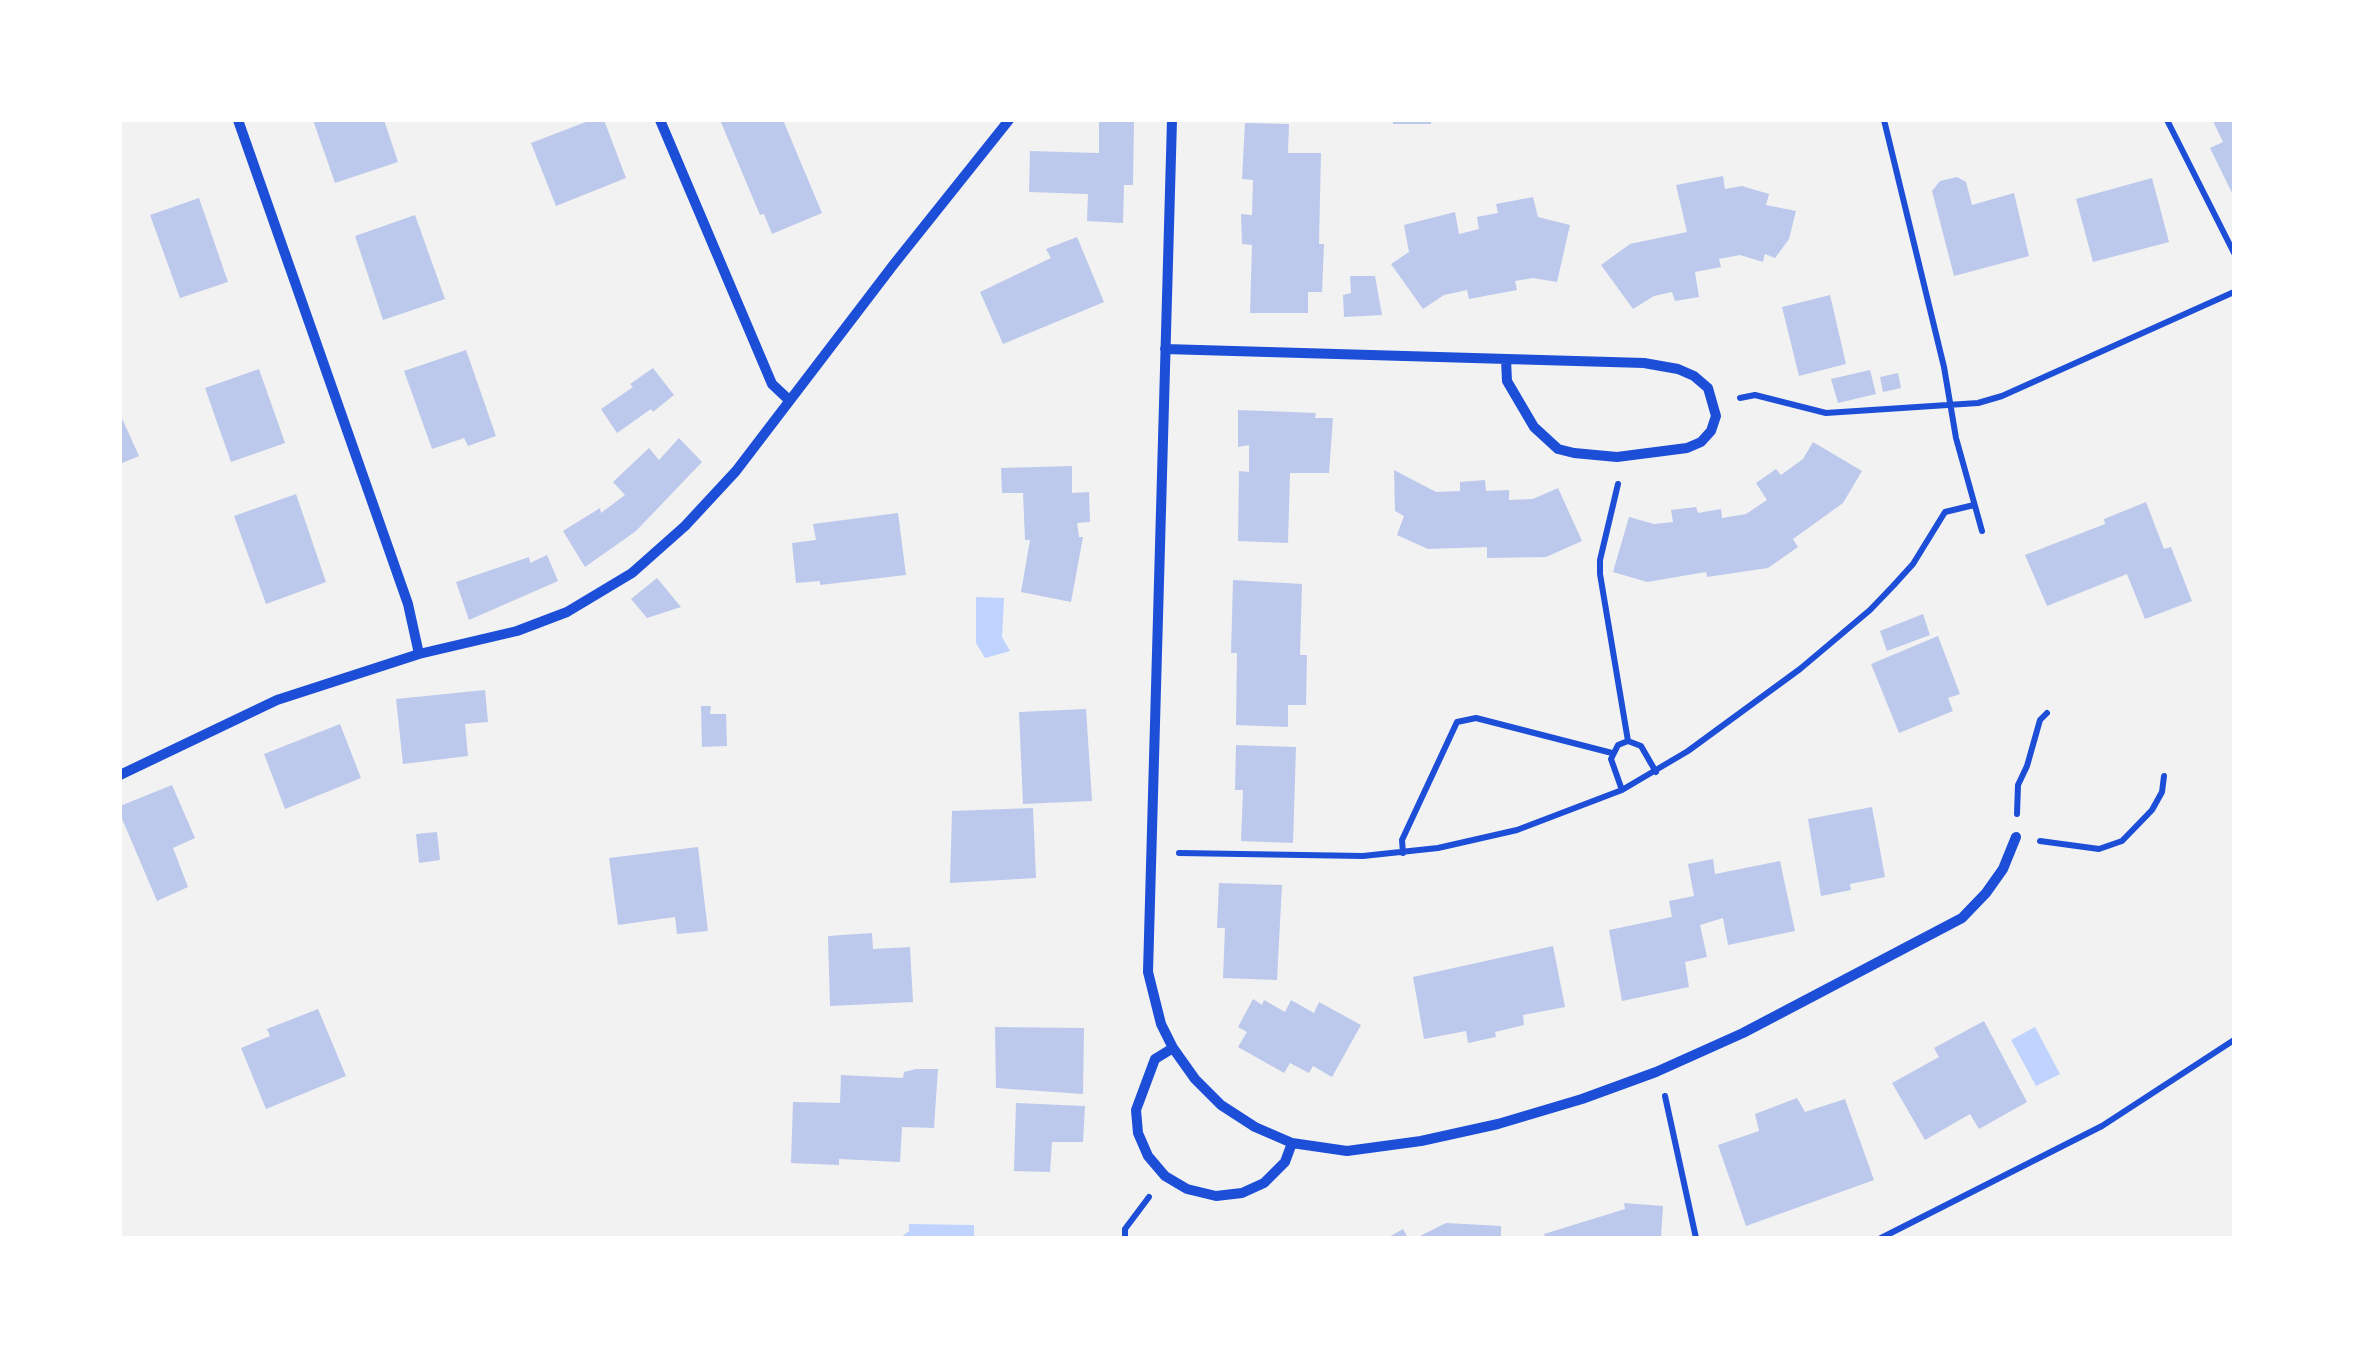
<!DOCTYPE html>
<html>
<head>
<meta charset="utf-8">
<style>
	body { margin:0 }
	#map { position:relative; width:2354px; height:1358px; overflow:hidden; background:#f2f2f2; font-family:"Playfair Display",serif }
	canvas { display:block }
	.frame { position:absolute; inset:0; border:122px solid #fff; pointer-events:none }
</style>
</head>
<body>
<div id="map">
<canvas width="2354" height="1358"></canvas>
<div class="frame"></div>
</div>
<script>
const c = document.querySelector('canvas').getContext('2d');
c.lineJoin = 'round';
function fillPath(path, color) { c.fillStyle = color; c.fill(path, 'evenodd'); }
const toPath = rows => new Path2D(rows.map(r => 'M' + r).join(''));
function stroke(path, color, width, dash) { c.strokeStyle = color; c.lineWidth = width; c.lineCap = dash ? 'butt' : 'round'; c.setLineDash(dash || []); c.stroke(path); }
fillPath(toPath([
	[976,597,1004,598,1002,637,1010,651,985,658,976,643],
	[2035,1027,2060,1074,2036,1086,2011,1040],
	[909,1224,974,1225,974,1238,900,1238,909,1231]
]), '#bfd3fe');
fillPath(toPath([
	[313,120,384,120,398,162,335,183],
	[591,120,604,120,626,178,556,206,531,143],
	[720,120,783,120,822,213,772,234,764,214,760,215],
	[1099,120,1134,120,1133,185,1124,185,1123,223,1087,221,1088,194,1029,192,1030,151,1099,153],
	[1393,120,1431,120,1431,124,1393,124],
	[2234,120,2234,197,2210,148,2223,142,2213,121],
	[1245,123,1289,124,1288,153,1321,153,1319,244,1324,244,1322,292,1308,292,1308,313,1250,313,1252,245,1242,244,1241,214,1252,215,1253,180,1242,179],
	[1723,176,1725,189,1742,186,1769,194,1766,205,1796,211,1789,239,1775,258,1765,254,1763,262,1740,255,1719,259,1721,267,1695,272,1699,297,1675,301,1672,292,1654,296,1633,309,1601,265,1630,244,1687,232,1676,185],
	[1957,177,1966,182,1972,205,2014,193,2029,256,1954,276,1932,191,1940,181],
	[2152,178,2169,242,2093,262,2076,199],
	[1533,197,1538,217,1570,225,1557,282,1533,278,1515,281,1517,290,1469,299,1467,290,1444,295,1423,309,1391,264,1409,252,1404,225,1455,212,1459,234,1479,229,1477,217,1498,213,1496,204],
	[199,198,228,282,180,298,150,215],
	[415,215,445,299,383,320,355,236],
	[1077,237,1104,302,1003,344,980,292,1051,258,1046,249],
	[1350,276,1375,276,1382,315,1344,317,1343,295,1351,293],
	[1830,295,1846,364,1799,376,1782,307],
	[466,350,496,436,468,446,464,438,432,449,404,371],
	[653,368,674,395,653,412,651,409,617,433,601,409,633,387,630,384],
	[259,369,285,443,231,462,205,388],
	[1870,370,1876,394,1838,403,1831,379],
	[1898,373,1901,388,1883,392,1880,377],
	[1238,410,1316,413,1315,418,1333,418,1329,473,1290,473,1288,543,1238,541,1239,471,1249,472,1249,445,1238,447],
	[120,414,139,456,120,464],
	[679,438,702,462,636,531,585,567,563,531,600,508,601,513,625,495,613,482,649,448,659,460],
	[1813,442,1862,471,1843,503,1793,539,1798,547,1768,568,1707,577,1706,572,1647,582,1613,572,1629,517,1654,524,1673,522,1671,510,1696,507,1698,513,1721,509,1722,518,1746,514,1767,500,1756,483,1776,469,1781,475,1803,459],
	[1072,466,1072,493,1089,492,1090,522,1077,523,1079,537,1083,537,1071,602,1021,592,1030,540,1025,540,1023,493,1002,493,1001,468],
	[1394,470,1436,492,1460,491,1460,482,1485,480,1486,491,1509,490,1509,500,1533,499,1558,488,1582,541,1546,557,1487,558,1487,547,1428,549,1397,535,1404,516,1395,511],
	[296,494,326,582,266,604,234,516],
	[2146,502,2164,549,2171,547,2192,601,2145,619,2127,574,2047,606,2025,555,2105,524,2104,519],
	[898,513,906,575,820,585,820,581,796,583,792,543,816,540,813,524],
	[547,555,558,581,469,620,456,582,529,557,530,563],
	[657,578,681,607,647,618,631,599],
	[1233,580,1302,584,1300,655,1307,655,1306,705,1288,705,1288,727,1236,725,1237,653,1231,653],
	[1923,614,1930,635,1887,651,1880,631],
	[1938,636,1960,694,1948,698,1953,711,1899,733,1871,664],
	[485,690,488,722,465,724,468,756,403,764,396,699],
	[701,706,711,706,710,714,726,714,727,746,702,747],
	[1086,709,1092,801,1023,804,1019,712],
	[340,724,361,778,285,809,264,754],
	[1236,745,1296,747,1293,843,1241,841,1243,790,1235,790],
	[172,785,195,838,173,848,188,887,157,901,120,814,120,806],
	[1872,807,1885,877,1850,884,1851,890,1821,896,1808,819],
	[1033,808,1036,878,950,883,952,811],
	[437,832,440,860,419,863,416,834],
	[698,847,708,931,677,934,675,917,618,925,609,858],
	[1713,859,1715,874,1780,861,1795,931,1728,945,1723,918,1700,925,1707,957,1685,962,1689,987,1622,1001,1609,930,1672,917,1669,901,1694,896,1688,864],
	[1219,883,1282,885,1277,980,1223,978,1225,928,1217,928],
	[872,933,873,949,910,947,913,1002,830,1006,828,936],
	[1553,946,1565,1007,1523,1015,1524,1025,1495,1032,1496,1037,1468,1043,1466,1031,1424,1039,1413,977],
	[1253,999,1262,1005,1264,1000,1285,1012,1291,1000,1314,1013,1319,1002,1361,1025,1332,1077,1313,1066,1309,1073,1290,1063,1284,1073,1238,1047,1247,1032,1238,1027],
	[318,1009,346,1076,266,1109,241,1048,270,1036,267,1029],
	[1984,1021,2027,1102,1979,1129,1970,1114,1925,1140,1892,1083,1939,1057,1934,1048],
	[995,1027,1084,1028,1083,1094,996,1088],
	[916,1069,938,1069,934,1128,902,1127,900,1162,839,1159,839,1165,791,1163,793,1102,840,1103,841,1075,903,1078,904,1072],
	[1797,1098,1805,1112,1845,1099,1874,1180,1746,1226,1718,1145,1759,1131,1755,1114],
	[1016,1103,1085,1106,1083,1142,1052,1142,1050,1172,1014,1171],
	[1624,1203,1663,1206,1661,1238,1546,1238,1544,1234,1625,1209],
	[1446,1223,1501,1226,1501,1238,1416,1238],
	[1403,1229,1408,1238,1387,1238]
]), '#bdc9ec');
stroke(toPath([
	[1884,120,1944,367,1956,438,1982,531],
	[2167,120,2234,253],
	[1740,398,1755,395,1826,413,1978,403,2002,396,2234,292],
	[1618,484,1600,560,1600,574,1628,741],
	[1622,790,1611,759,1618,745,1628,741,1641,746,1656,772],
	[2017,814,2018,785,2027,766,2040,720,2047,713],
	[2040,841,2099,849,2122,841,2152,810,2162,792,2164,776],
	[1179,853,1363,856,1438,848,1517,830,1622,790,1688,751,1800,669,1870,610,1893,586,1913,564,1945,512,1974,505],
	[1403,853,1402,840,1457,722,1476,718,1612,753],
	[1665,1096,1696,1238],
	[1125,1238,1125,1229,1149,1197],
	[1881,1238,2102,1126,2234,1040]
]), '#1d4ed8', 6);
stroke(toPath([
	[238,120,408,604,419,654],
	[660,120,772,384,789,400],
	[1172,120,1148,972,1161,1024,1173,1048,1195,1079,1221,1105,1255,1127,1292,1143,1347,1151,1421,1141,1498,1124,1582,1099,1656,1072,1743,1033,1962,918,1986,893,2003,869,2016,837],
	[1165,349,1644,363,1678,369,1694,376,1708,388,1716,416,1711,431,1701,442,1687,448,1617,457,1574,453,1558,449,1534,427,1507,381,1506,360],
	[120,775,277,700,419,654,517,631,567,612,632,573,685,526,736,471,894,264,1009,120],
	[1173,1048,1155,1059,1136,1110,1138,1133,1148,1156,1165,1176,1187,1189,1216,1196,1242,1193,1264,1183,1285,1162,1292,1143]
]), '#1d4ed8', 10);
</script>
</body>
</html>
